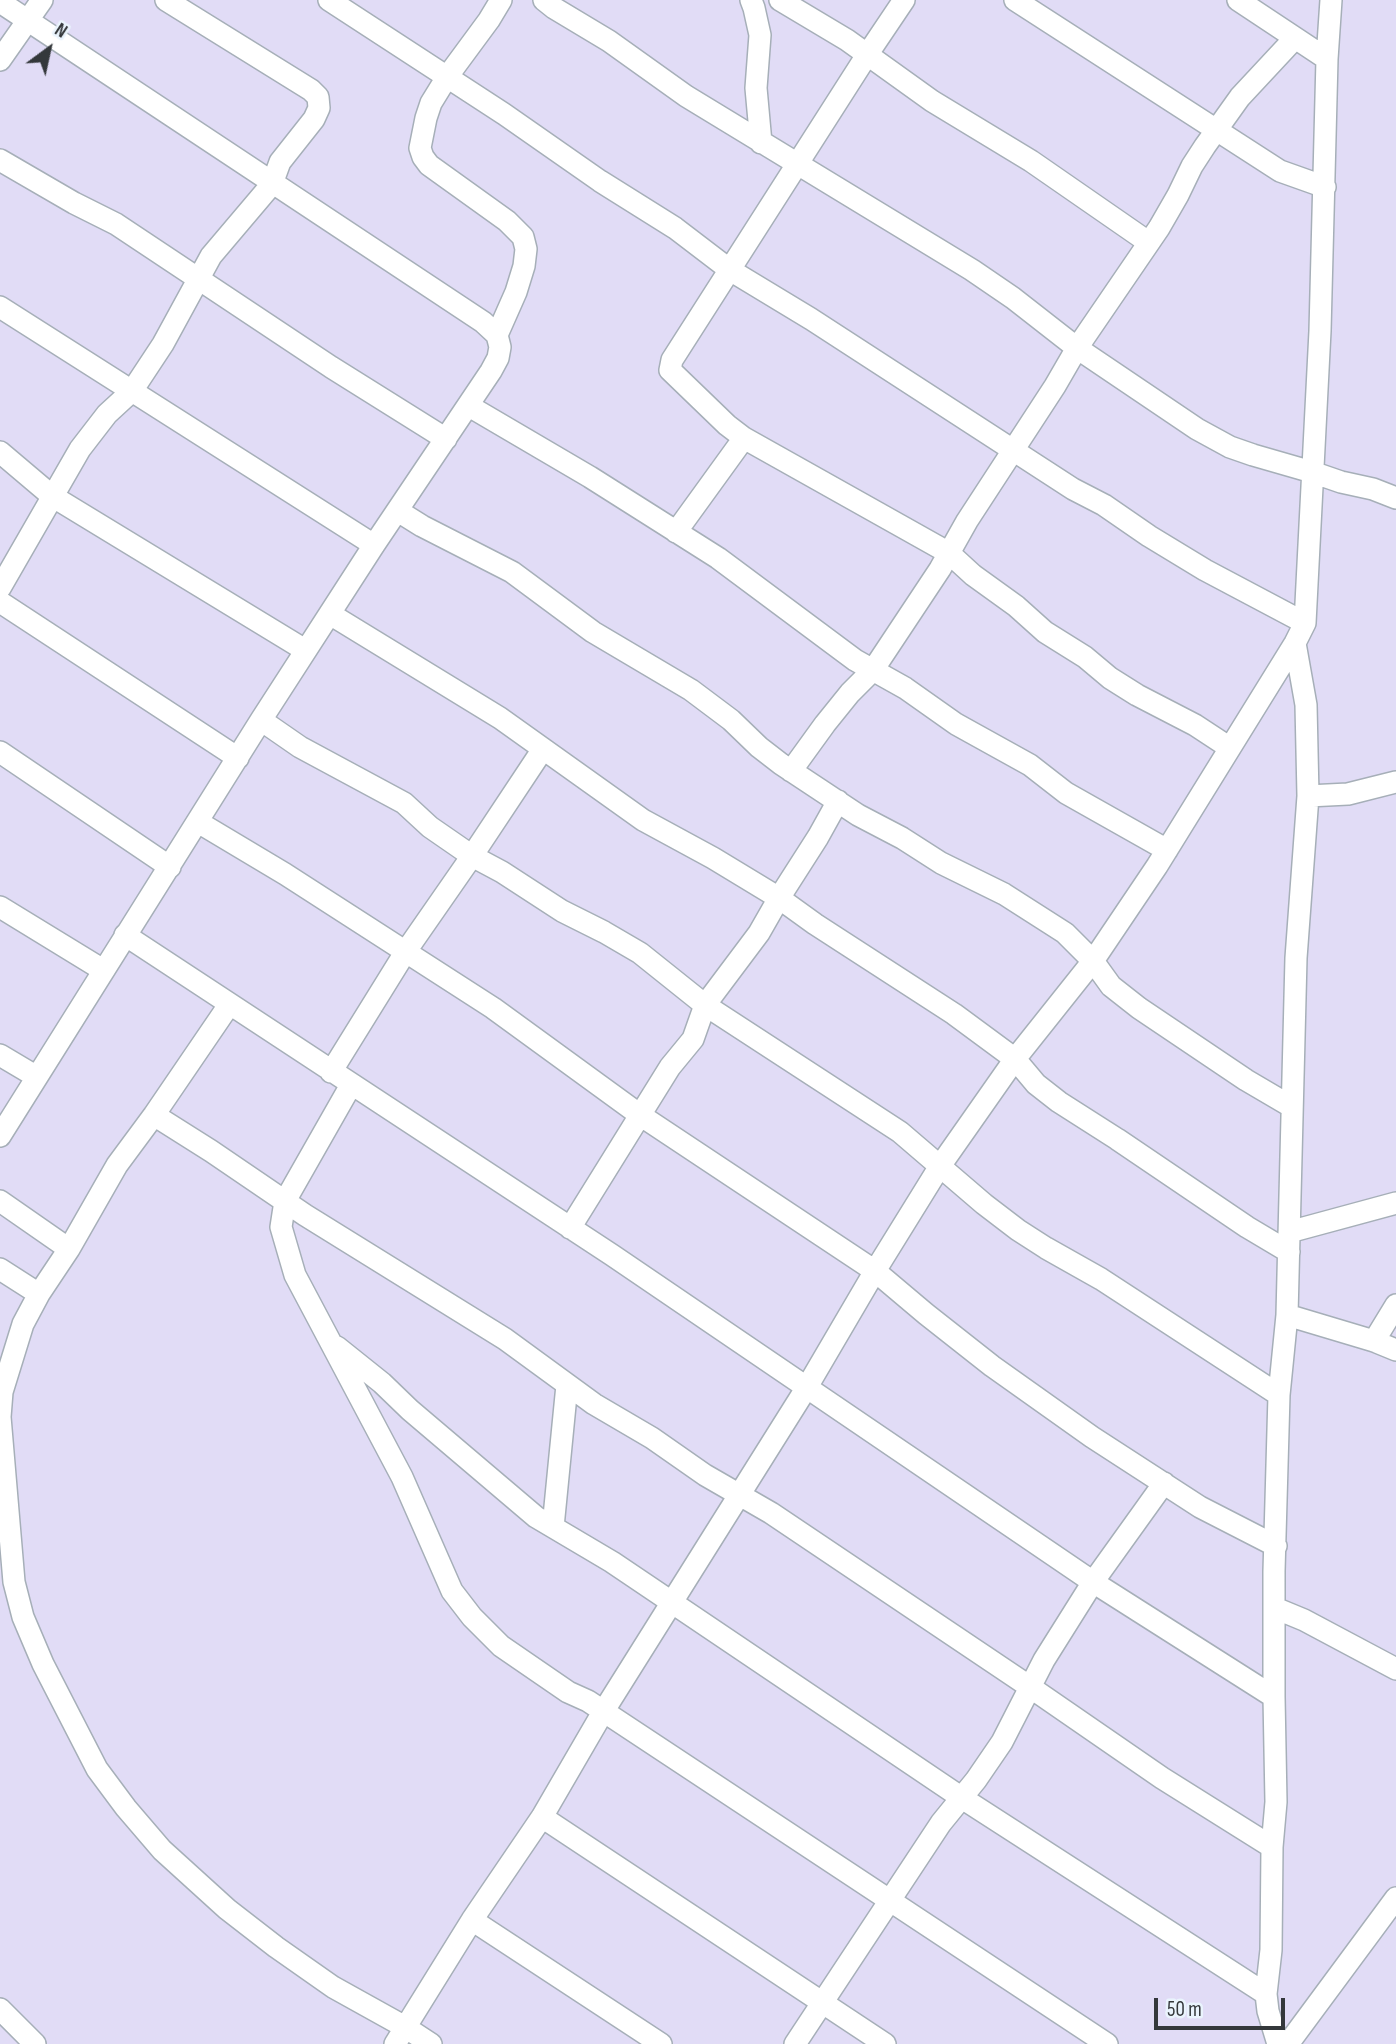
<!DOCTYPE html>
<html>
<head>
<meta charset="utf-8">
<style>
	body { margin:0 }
	#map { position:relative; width:1396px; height:2044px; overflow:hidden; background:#eaf4fd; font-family:"Sofia Sans Condensed",sans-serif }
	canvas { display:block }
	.north { position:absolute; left:14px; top:14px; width:70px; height:70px; -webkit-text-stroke:5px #eaf4fd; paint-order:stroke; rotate:33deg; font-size:19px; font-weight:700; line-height:28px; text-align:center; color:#34383b }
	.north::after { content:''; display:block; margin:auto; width:24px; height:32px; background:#34383b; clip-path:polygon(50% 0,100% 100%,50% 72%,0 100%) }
	.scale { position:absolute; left:1154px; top:1998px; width:131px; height:32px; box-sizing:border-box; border:4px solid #34383b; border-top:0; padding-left:9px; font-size:21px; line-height:24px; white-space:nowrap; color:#34383b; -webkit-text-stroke:5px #eaf4fd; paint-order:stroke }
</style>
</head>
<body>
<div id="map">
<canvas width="1396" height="2044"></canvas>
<div class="north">N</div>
<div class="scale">50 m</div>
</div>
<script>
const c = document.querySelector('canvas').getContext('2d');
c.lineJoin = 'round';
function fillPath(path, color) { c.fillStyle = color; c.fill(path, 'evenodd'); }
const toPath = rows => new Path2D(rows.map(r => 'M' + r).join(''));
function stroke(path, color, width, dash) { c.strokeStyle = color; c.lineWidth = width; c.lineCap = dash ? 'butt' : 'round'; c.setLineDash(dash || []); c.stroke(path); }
fillPath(toPath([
	[0,0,1396,0,1396,2044,0,2044]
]), '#e1dcf6');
const minor = toPath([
	[329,0,504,114,600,181,675,228,730,270,811,319,1073,489,1104,505,1149,536,1205,570,1305,623],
	[544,0,554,8,609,41,686,96,972,270,1013,298,1077,348,1197,429,1230,447,1253,455,1312,472,1341,482,1373,489,1396,498],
	[751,0,754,8,760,35,756,88,761,143],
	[780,0,847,40,932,101,1031,161,1148,242],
	[904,0,867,55,672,360,670,370,727,425,744,438,949,553,973,575,1016,606,1045,632,1085,657,1110,678,1137,695,1195,725,1230,748],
	[1015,0,1280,171,1325,187],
	[1238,0,1327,59],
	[0,2,483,322,497,335,500,347,498,358,491,371,374,545,261,720,0,1136],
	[0,60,42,0],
	[0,160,74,203,116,224,331,367,446,439],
	[0,307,374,545],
	[497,335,516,292,524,266,526,249,523,237,507,221,429,165,423,157,420,148,426,118,431,103,447,77,489,20,501,0],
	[469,406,590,477,718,558,855,660,905,688,956,724,1030,765,1066,793,1167,850],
	[0,452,52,496,305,650],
	[398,511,422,526,512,572,593,632,691,690,731,720,759,747,781,764,858,815,902,838,941,863,1004,894,1065,933,1093,961,1111,986,1139,1008,1246,1080,1292,1107],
	[676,532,744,438],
	[0,588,80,449,107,414,132,391,163,344,211,256,272,184,280,162,314,119,319,108,318,97,311,90,166,0],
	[0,602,238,758],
	[330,614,500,718,643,820,713,858,779,898,815,924,954,1014,1015,1059,1036,1084,1059,1102,1117,1139,1247,1227,1289,1252],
	[261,720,300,747,404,803,430,827,472,856,502,872,562,911,604,932,640,953,705,1005,900,1132,984,1204,1018,1230,1046,1248,1101,1279,1279,1395],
	[0,752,170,867],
	[791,771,825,724,850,693,873,670,940,569,967,521,1055,386,1077,348,1159,228,1178,195,1192,166,1205,146,1240,97,1295,38],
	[1308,796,1348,794,1396,782],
	[198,822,285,874,493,1008,640,1115,875,1271,926,1314,992,1366,1092,1437,1200,1507,1276,1546],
	[0,907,103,970],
	[125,935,612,1255,1093,1582,1274,1697],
	[229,1005,154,1115,117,1165,69,1249,39,1294,23,1324,2,1392,0,1417,14,1582,23,1617,43,1664,97,1769,126,1808,162,1850,227,1909,276,1947,333,1987,405,2027,431,2044],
	[0,1055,37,1077],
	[331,1072,406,951,472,856,543,749],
	[351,1085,285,1201,281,1227,295,1275,402,1477,452,1591,472,1617,501,1646,568,1692,588,1701,1107,2044],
	[154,1115,211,1151,305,1215,505,1339,594,1404,652,1438,705,1475,771,1513,1030,1687,1162,1778,1272,1847],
	[0,1201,69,1249],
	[570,1228,670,1067,693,1039,705,1005,759,933,779,898,818,837,838,801],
	[1289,1232,1396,1203],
	[0,1269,39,1294],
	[1287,1315,1374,1341,1396,1350],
	[1374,1341,1396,1305],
	[337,1347,382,1383,410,1410,536,1517,612,1562,962,1798,1266,1994],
	[553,1527,567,1385],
	[1275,1608,1304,1620,1396,1669],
	[542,1817,885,2044],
	[472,1920,661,2044],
	[0,2009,35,2044],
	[395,2044,472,1920,542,1817,603,1712,807,1387,875,1271,940,1166,1015,1059,1093,961,1157,866,1295,643,1305,623,1320,331,1327,59,1331,0],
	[795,2044,941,1823,976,1780,1002,1742,1044,1660,1093,1582,1164,1483],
	[1278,2044,1268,2011,1266,1994,1271,1950,1272,1847,1276,1802,1274,1697,1274,1571,1279,1395,1287,1315,1296,958,1308,796,1306,705,1295,643],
	[1288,2044,1396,1898]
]);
stroke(minor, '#a6afb8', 24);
stroke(minor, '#fff', 21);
</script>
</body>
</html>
